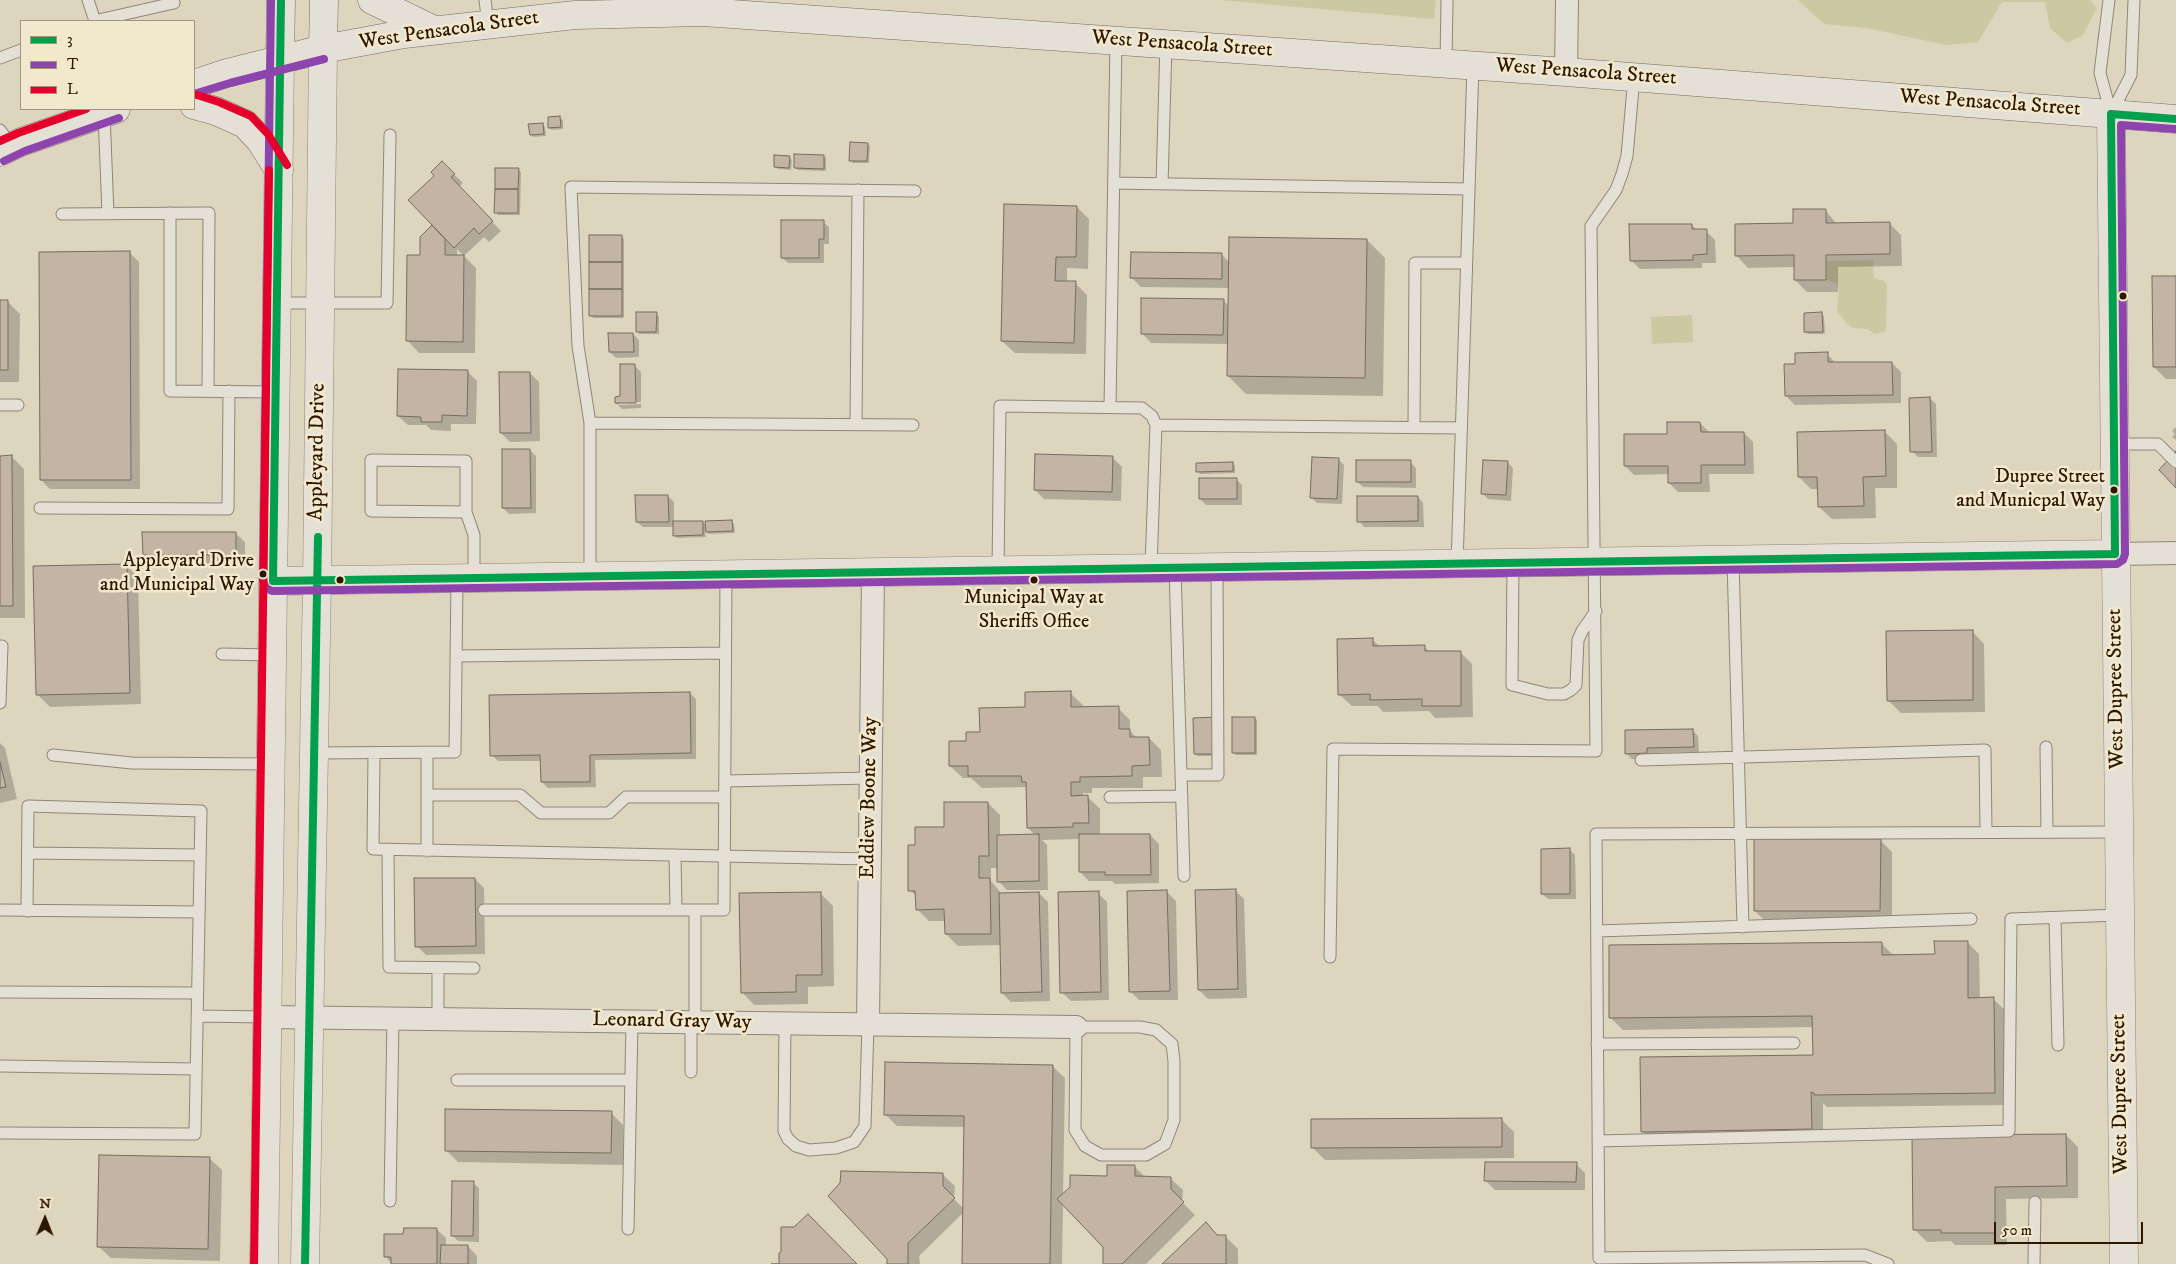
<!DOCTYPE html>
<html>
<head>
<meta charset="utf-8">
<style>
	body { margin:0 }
	#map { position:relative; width:2176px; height:1264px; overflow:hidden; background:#ded5bf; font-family:"IM FELL DW Pica",serif }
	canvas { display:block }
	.legend { position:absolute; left:20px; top:20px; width:175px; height:90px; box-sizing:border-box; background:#f2e8cd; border:1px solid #a3947b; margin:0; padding:6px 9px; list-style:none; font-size:15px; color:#2d1700 }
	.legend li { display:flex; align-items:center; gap:10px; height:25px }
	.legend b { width:25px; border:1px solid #a3947b }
	.north { position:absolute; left:20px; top:1194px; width:50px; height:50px; -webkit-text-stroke:4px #f2e8cd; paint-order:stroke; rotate:1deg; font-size:14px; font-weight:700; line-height:20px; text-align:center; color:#2d1700 }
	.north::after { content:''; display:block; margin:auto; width:18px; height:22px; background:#2d1700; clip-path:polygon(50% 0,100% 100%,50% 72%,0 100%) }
	.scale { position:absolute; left:1994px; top:1222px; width:149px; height:22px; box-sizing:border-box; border:2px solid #2d1700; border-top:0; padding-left:6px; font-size:15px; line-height:18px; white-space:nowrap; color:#2d1700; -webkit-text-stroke:4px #f2e8cd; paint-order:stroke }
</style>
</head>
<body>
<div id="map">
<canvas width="2176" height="1264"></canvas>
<ul class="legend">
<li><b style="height:6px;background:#029f4d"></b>3</li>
<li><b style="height:6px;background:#8e44ad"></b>T</li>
<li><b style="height:6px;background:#e4002b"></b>L</li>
</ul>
<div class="north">N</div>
<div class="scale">50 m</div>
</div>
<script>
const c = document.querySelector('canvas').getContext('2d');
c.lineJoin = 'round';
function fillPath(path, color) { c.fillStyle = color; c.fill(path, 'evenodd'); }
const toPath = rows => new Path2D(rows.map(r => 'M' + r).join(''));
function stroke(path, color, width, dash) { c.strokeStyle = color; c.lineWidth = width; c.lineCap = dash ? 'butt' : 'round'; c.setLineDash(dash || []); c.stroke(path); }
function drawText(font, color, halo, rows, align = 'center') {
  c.font = font + ' "IM FELL DW Pica",serif'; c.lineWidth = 5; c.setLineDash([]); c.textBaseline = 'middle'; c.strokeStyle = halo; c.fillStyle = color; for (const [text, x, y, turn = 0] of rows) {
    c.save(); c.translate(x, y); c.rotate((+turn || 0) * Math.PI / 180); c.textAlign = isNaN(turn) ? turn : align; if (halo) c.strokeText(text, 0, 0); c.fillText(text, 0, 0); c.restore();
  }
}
fillPath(toPath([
	[1219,0,1436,0,1434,19],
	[1798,0,2090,0,2097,8,2083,35,2067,43,2050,28,2045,2,2002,2,1978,42,1947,45,1866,28,1824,24],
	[1873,260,1874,278,1884,281,1887,284,1886,331,1875,334,1868,329,1853,328,1848,325,1837,311,1839,289,1836,283,1827,280,1827,261],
	[1692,315,1693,342,1652,344,1651,317]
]), '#cbc9a1');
fillPath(toPath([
	[560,118,563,120,563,129,552,130,549,128],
	[542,124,545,127,546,136,533,137,531,135],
	[867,144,870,146,869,163,853,163,850,160],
	[824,156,826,158,826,171,798,170,795,167],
	[789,157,792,160,791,170,778,169,775,167],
	[442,163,463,183,459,187,501,231,489,242,484,237,464,256,476,268,475,353,419,353,407,340,421,256,434,225,435,176],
	[457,249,464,256,457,256],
	[518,170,521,172,520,215,498,215,496,212],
	[1077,207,1089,219,1088,269,1067,268,1067,282,1075,283,1087,295,1086,354,1015,353,1002,341],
	[1825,210,1837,224,1889,223,1901,235,1902,266,1838,267,1838,292,1807,292,1795,280,1795,267,1748,268,1736,255,1794,224],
	[823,222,829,227,829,244,824,244,824,263,788,263,782,258],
	[1692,225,1697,231,1706,231,1715,240,1716,263,1702,263,1702,268,1640,269,1631,260],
	[621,236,624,239,624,318,593,318,591,315],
	[1367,240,1385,258,1383,396,1246,394,1228,376,1229,344,1151,343,1142,333,1223,300,1229,306,1230,288,1141,287,1132,278,1222,255,1230,263],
	[130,253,139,262,140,489,50,489,41,480],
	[2176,277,2176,379,2166,379,2154,367],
	[0,301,7,301,20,314,19,382,0,382],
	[656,313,659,316,659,334,639,334,637,331],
	[1822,314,1824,316,1825,334,1808,334,1805,332],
	[633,334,639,340,639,357,616,358,610,352],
	[1827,354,1836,363,1892,363,1901,372,1901,403,1795,405,1786,396,1796,365],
	[635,366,641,372,641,402,619,402,619,405,641,404,641,408,622,409,616,403,621,398],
	[468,372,477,381,476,424,451,424,451,431,431,430,426,425,408,425,398,416],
	[530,373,539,382,540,441,510,442,501,433],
	[1930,398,1936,404,1937,457,1918,457,1912,451],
	[1700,423,1709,432,1744,433,1753,442,1754,474,1709,474,1710,492,1678,492,1669,483,1669,474,1634,475,1625,466,1669,435],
	[2176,427,2176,440,2172,437,2175,434,2172,431],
	[1884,431,1897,444,1897,488,1875,488,1876,518,1832,519,1819,507,1819,489,1811,489,1799,477],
	[530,450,536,456,536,513,509,514,503,508],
	[0,457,12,457,24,469,25,618,0,618],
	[1112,457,1122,467,1121,501,1044,499,1035,490],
	[1338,459,1344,465,1342,504,1317,503,1311,497],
	[1410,462,1416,468,1416,488,1363,487,1357,481],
	[1507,462,1513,468,1511,501,1488,499,1482,493],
	[1232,464,1235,466,1235,473,1200,474,1198,471],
	[1236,479,1242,485,1242,505,1206,505,1200,499],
	[668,496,674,502,674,523,703,522,707,526,732,522,734,524,735,533,709,534,705,530,706,537,677,538,674,535,674,527,643,527,637,522],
	[1418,497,1423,503,1424,527,1364,527,1359,521],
	[235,533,245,542,245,564,153,564,144,555],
	[126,565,138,577,141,704,50,707,38,695],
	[1972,631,1984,644,1985,712,1901,713,1889,701],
	[1372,639,1380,647,1424,647,1430,652,1460,652,1472,664,1473,717,1435,718,1429,711,1383,712,1378,706,1352,706,1339,694],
	[690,693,696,699,696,759,595,760,596,787,548,788,542,782,542,761,498,761,492,755],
	[1070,693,1083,705,1083,708,1118,708,1130,720,1130,731,1137,738,1149,738,1161,750,1162,777,1143,777,1143,788,1092,788,1092,793,1083,793,1083,797,1087,796,1100,809,1100,835,1150,835,1159,844,1159,883,1115,884,1112,881,1089,881,1080,872,1080,839,1042,840,1047,845,1048,890,1007,890,998,881,998,868,991,868,991,881,1002,894,1039,893,1048,902,1050,1001,1011,1002,1002,993,1001,945,958,946,946,934,946,921,929,921,917,909,917,897,910,890,917,846,988,803,1000,815,1000,836,1036,836,1028,828,1027,787,982,788,971,778,963,778,950,766,967,742,981,733,1026,708],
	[1255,718,1257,720,1257,755,1236,755,1233,752],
	[1194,719,1219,756,1197,756,1195,753],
	[1692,730,1698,736,1699,752,1653,753,1653,759,1632,759,1626,753],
	[0,743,5,748,17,799,0,803],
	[1880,840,1892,852,1892,923,1767,923,1755,911],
	[1569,849,1575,855,1576,899,1548,899,1542,894],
	[475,879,484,888,485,954,426,955,417,946],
	[1235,890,1244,899,1247,998,1208,999,1199,990],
	[1167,892,1176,901,1178,1000,1139,1000,1130,991],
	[820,893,833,906,834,986,808,987,808,1004,754,1005,742,992],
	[1098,893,1107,902,1109,1000,1071,1001,1062,992],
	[1967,942,1979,954,1980,999,1993,999,2006,1011,2007,1105,1827,1107,1823,1103,1823,1141,1655,1143,1642,1131,1814,1056,1814,1027,1623,1030,1611,1018,1881,943,1893,955,1936,956],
	[1052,1066,1065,1078,1063,1196,1135,1167,1145,1177,1170,1178,1183,1190,1182,1202,1195,1215,1146,1264,1104,1264,1104,1246,1063,1203,1062,1264,964,1264,964,1212,919,1256,920,1264,889,1264,942,1174,955,1186,954,1199,964,1209,965,1127,897,1126,885,1114],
	[611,1113,623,1125,623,1165,458,1162,446,1150],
	[1501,1119,1514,1132,1514,1158,1325,1160,1313,1148],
	[2066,1135,2078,1147,2078,1198,2006,1199,2007,1245,1955,1245,1951,1241,1927,1242,1914,1229],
	[209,1158,222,1170,220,1261,111,1258,98,1246],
	[1576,1164,1585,1173,1585,1190,1495,1190,1486,1181],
	[473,1183,479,1188,479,1242,458,1241,452,1235],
	[436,1229,446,1238,446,1246,468,1246,477,1256,477,1264,392,1264,385,1256,405,1235],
	[1218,1236,1226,1237,1238,1249,1238,1264,1164,1264]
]), '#0003');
const building = toPath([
	[560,116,561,127,548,128,548,117,560,116],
	[543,123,544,134,530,135,528,124,543,123],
	[850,142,868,143,867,161,849,161,850,142],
	[794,154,824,155,824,169,794,168,794,154],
	[774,155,790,156,789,168,774,167,774,155],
	[442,161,455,174,451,177,493,221,479,234,474,228,454,248,408,200,434,176,431,172,442,161],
	[495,168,519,168,518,189,495,189,495,168],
	[495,189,518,189,518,213,494,213,495,189],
	[1004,204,1077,206,1076,257,1056,257,1055,281,1076,281,1074,343,1001,341,1004,204],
	[1793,209,1826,209,1826,223,1890,222,1890,254,1826,255,1826,280,1794,280,1794,255,1735,256,1735,224,1793,223,1793,209],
	[781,220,824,220,824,239,819,239,819,258,781,258,781,220],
	[1629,224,1692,224,1692,229,1707,229,1707,254,1693,255,1693,260,1630,261,1629,224],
	[432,225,445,239,445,255,464,255,463,342,406,341,407,255,420,255,420,237,432,225],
	[589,235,622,235,622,262,589,262,589,235],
	[1229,237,1367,239,1365,378,1227,376,1229,237],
	[130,251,131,480,40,480,39,252,130,251],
	[1131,252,1222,253,1222,279,1130,278,1131,252],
	[589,262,622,262,622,289,589,289,589,262],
	[2152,276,2176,276,2176,367,2153,367,2152,276],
	[589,289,622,289,622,316,589,316,589,289],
	[1141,298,1224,299,1223,335,1141,334,1141,298],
	[0,300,8,300,8,370,0,370,0,300],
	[636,312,657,312,656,332,636,332,636,312],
	[1822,312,1823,332,1804,332,1804,313,1822,312],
	[608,333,633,333,634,352,609,352,608,333],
	[1828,352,1828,362,1892,362,1893,395,1785,396,1784,364,1795,364,1795,353,1828,352],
	[620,364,635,364,636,403,615,403,615,397,620,396,620,364],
	[398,369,468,370,467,416,442,415,442,422,421,422,421,417,397,416,398,369],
	[499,372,530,372,531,433,500,433,499,372],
	[1930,397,1932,452,1910,452,1909,398,1930,397],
	[1667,422,1700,422,1701,432,1744,432,1745,465,1701,465,1701,483,1668,483,1668,466,1624,466,1624,434,1667,434,1667,422],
	[1885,430,1886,476,1863,477,1864,506,1818,507,1817,477,1798,477,1797,432,1885,430],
	[502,449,530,449,531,508,502,508,502,449],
	[2176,451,2176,488,2159,470,2176,451],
	[1035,454,1113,456,1112,492,1034,490,1035,454],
	[12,455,13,606,0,606,0,456,12,455],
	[1312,457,1339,458,1337,499,1310,498,1312,457],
	[1356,460,1411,460,1411,482,1356,482,1356,460],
	[1483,460,1508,461,1506,495,1481,494,1483,460],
	[1233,462,1233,471,1196,472,1196,463,1233,462],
	[1199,478,1237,478,1237,499,1199,499,1199,478],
	[635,495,668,495,669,522,636,522,635,495],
	[1357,496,1418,496,1418,521,1357,522,1357,496],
	[732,520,733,531,706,532,705,521,732,520],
	[673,521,703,521,703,535,673,536,673,521],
	[142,532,236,532,236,555,143,555,142,532],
	[127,564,130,693,36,695,33,566,127,564],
	[1973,630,1973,700,1887,701,1886,631,1973,630],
	[1373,638,1373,646,1425,645,1425,651,1461,651,1461,706,1422,706,1422,699,1370,700,1370,694,1338,695,1337,639,1373,638],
	[1071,691,1071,707,1119,706,1119,729,1130,729,1130,737,1149,737,1150,765,1132,766,1132,776,1080,777,1080,782,1071,782,1071,796,1088,795,1089,823,1073,823,1073,827,1027,828,1026,782,1022,782,1021,776,968,776,968,766,949,766,949,741,966,741,966,732,980,732,979,708,1025,707,1025,692,1071,691],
	[690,692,691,753,590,755,590,782,541,782,540,755,490,756,489,695,690,692],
	[1216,717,1217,754,1194,754,1193,718,1216,717],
	[1232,717,1255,717,1255,753,1232,753,1232,717],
	[1693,729,1694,747,1647,748,1647,753,1625,754,1625,730,1693,729],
	[0,762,6,787,0,788,0,762],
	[944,802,988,802,989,856,979,856,979,878,990,878,991,934,945,934,944,909,916,910,915,891,908,891,908,845,915,845,915,827,944,827,944,802],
	[1039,834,1039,881,997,882,997,835,1039,834],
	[1079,834,1150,834,1151,875,1105,875,1105,872,1079,872,1079,834],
	[1754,839,1881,839,1880,911,1754,911,1754,839],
	[1570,848,1570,894,1541,894,1541,849,1570,848],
	[414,878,475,878,476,946,415,947,414,878],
	[1236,889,1238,989,1198,990,1195,890,1236,889],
	[1167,890,1170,991,1129,992,1127,891,1167,890],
	[1099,891,1101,992,1060,993,1058,892,1099,891],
	[821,892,822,975,796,975,796,992,741,993,739,893,821,892],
	[1039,892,1042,992,1001,993,999,893,1039,892],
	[1934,941,1968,941,1968,998,1994,997,1995,1093,1814,1095,1814,1093,1811,1092,1812,1129,1641,1132,1640,1057,1813,1055,1812,1016,1609,1018,1609,945,1882,942,1882,955,1935,954,1934,941],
	[885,1062,1053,1065,1050,1264,962,1264,964,1116,884,1115,885,1062],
	[445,1109,612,1111,611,1153,445,1151,445,1109],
	[1502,1118,1502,1147,1311,1148,1311,1119,1502,1118],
	[2066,1134,2067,1186,1995,1187,1995,1233,1941,1233,1941,1230,1913,1230,1912,1138,1940,1135,2066,1134],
	[99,1155,210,1157,208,1249,97,1247,99,1155],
	[1485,1162,1577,1162,1576,1182,1484,1181,1485,1162],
	[1107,1165,1135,1165,1135,1176,1171,1177,1171,1189,1184,1202,1122,1264,1103,1264,1103,1247,1057,1199,1070,1187,1070,1175,1107,1176,1107,1165],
	[841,1171,943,1173,943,1186,955,1198,908,1243,908,1264,887,1264,887,1259,828,1196,840,1183,841,1171],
	[452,1181,474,1181,473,1236,451,1236,452,1181],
	[808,1214,857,1264,771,1264,779,1264,779,1253,781,1252,781,1227,794,1227,808,1214],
	[1206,1222,1217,1235,1226,1235,1226,1264,1162,1264,1206,1222],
	[404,1228,437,1228,437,1264,391,1264,391,1257,384,1257,384,1234,403,1234,404,1228],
	[441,1245,468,1245,468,1264,440,1264,441,1245]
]);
fillPath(building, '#c4b4a3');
stroke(building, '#746c5e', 1);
const service = toPath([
	[88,0,95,21],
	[485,0,488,24],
	[2109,0,2100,73,2111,114],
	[94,21,174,3],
	[0,58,21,50],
	[1446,63,1447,0],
	[104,113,108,214],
	[2111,114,2131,75,2134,0],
	[0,130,12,146],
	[1114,183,1469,189],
	[1162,184,1166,44],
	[170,213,170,391,276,392],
	[62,214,209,213,208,391],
	[277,303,387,303,390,135],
	[0,405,18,405],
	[1110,407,1116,41],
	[590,423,913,425],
	[856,425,858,190],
	[1156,425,1461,428],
	[1414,428,1415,263,1466,263],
	[2115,444,2158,444,2176,462],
	[40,508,228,509,229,391],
	[466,512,371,511,371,460,466,461,466,512,474,535,474,578],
	[1733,560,1743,927],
	[1513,563,1512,685,1548,694,1564,694,1571,690,1576,685,1578,640,1582,631,1596,611],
	[1457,565,1473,65],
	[1175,568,1184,876],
	[998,571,1000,406,1142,408,1152,416,1156,425,1151,568],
	[590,576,590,423,578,346,571,187,915,191],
	[0,646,2,646,0,703],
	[222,654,272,655],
	[456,656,725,653],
	[2046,747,2047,832],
	[314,753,455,752,457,578],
	[374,753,373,849,870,859],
	[427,753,427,851],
	[53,755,132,763,270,764],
	[1641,760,1985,750,1986,832],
	[1181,775,1218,775,1217,567],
	[725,781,871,778],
	[427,795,520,795,541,813,609,813,626,797,724,797],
	[1110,797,1182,796],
	[388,850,389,967,474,968],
	[28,853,200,855],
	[675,855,676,910],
	[0,910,199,912],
	[484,910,724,910,726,574],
	[2055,918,2058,1045],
	[1597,931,1971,919],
	[1330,957,1333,749,1596,751,1591,226,1616,190,1622,174,1627,156,1634,77],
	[0,992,197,993],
	[197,1016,267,1017],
	[438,1019,438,968],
	[695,1022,695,910],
	[785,1023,784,1131,788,1139,796,1146,809,1150,836,1148,854,1142,865,1126,868,1024],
	[1076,1027,1140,1027,1156,1030,1172,1044,1174,1061,1174,1120,1165,1144,1146,1155,1101,1155,1085,1146,1075,1130,1076,1027],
	[1597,1044,1794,1043],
	[0,1066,196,1069],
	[691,1072,691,1022],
	[457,1080,631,1080],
	[0,1133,195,1134,201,811,28,806,27,911],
	[1598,1141,2009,1131,2011,919,2119,915],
	[390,1201,393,1019],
	[628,1229,632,1021],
	[1888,1264,1865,1255,1599,1258,1596,834,2118,832],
	[2034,1264,2035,1202]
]);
const minor = toPath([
	[1566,72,1567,0],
	[2115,554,2176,553],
	[267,1017,1076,1027],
	[868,1024,873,572]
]);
const tertiary = toPath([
	[2111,114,2124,1264],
	[273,581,2115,554],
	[264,1264,280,59],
	[305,1264,317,581,323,49]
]);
const secondary = toPath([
	[372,0,434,30],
	[323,49,324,0],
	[280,59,281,0],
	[194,84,227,73,323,49,404,34,575,15,703,12,1566,72,2176,119],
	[194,105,216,111,245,124,260,140,279,170],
	[0,152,21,142,116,109]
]);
stroke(service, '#8e8677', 13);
stroke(minor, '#8e8677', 24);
stroke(tertiary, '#8e8677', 29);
stroke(secondary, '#746c5e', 29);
stroke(service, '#e5e0d5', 11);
stroke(minor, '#e5e0d5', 22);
stroke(tertiary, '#e5e0d5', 28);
stroke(secondary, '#e5e0d5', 28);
stroke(toPath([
	[281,0,273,581,2115,554,2111,114,2176,119],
	[305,1264,318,537]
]), '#029f4d', 8);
stroke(toPath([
	[271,0,263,581,266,588,272,591,2117,564,2123,560,2125,554,2121,125,2175,129],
	[197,93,230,83,324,59],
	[4,161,25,151,119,118]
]), '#8e44ad', 8);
stroke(toPath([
	[197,95,219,102,251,116,268,134,287,165],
	[0,141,18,133,86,109],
	[254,1264,269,170]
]), '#e4002b', 8);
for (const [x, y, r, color] of [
	[2123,296,4.5,"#2d1700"],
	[2114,490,4.5,"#2d1700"],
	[263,574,4.5,"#2d1700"],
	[340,580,4.5,"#2d1700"],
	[1034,580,4.5,"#2d1700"]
]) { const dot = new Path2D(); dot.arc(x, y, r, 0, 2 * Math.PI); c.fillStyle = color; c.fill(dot); stroke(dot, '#f2e8cd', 2); }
drawText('20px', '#2d1700', '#f2e8cd', [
	["Dupree Street",2105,478],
	["and Municpal Way",2105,502],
	["Appleyard Drive",254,562],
	["and Municipal Way",254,586],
	["Municipal Way at",1034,599,"center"],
	["Sheriffs Office",1034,623,"center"]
], 'right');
drawText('21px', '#2d1700', '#f2e8cd', [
	["West Pensacola Street",449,31,-8],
	["West Pensacola Street",1182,45,4],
	["West Pensacola Street",1586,73,4],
	["West Pensacola Street",1990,104,4],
	["Appleyard Drive",318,452,-89],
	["West Dupree Street",2117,689,-91],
	["Eddiew Boone Way",870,798,-89],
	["Leonard Gray Way",672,1022,1],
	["West Dupree Street",2121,1094,-91]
]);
</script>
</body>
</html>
